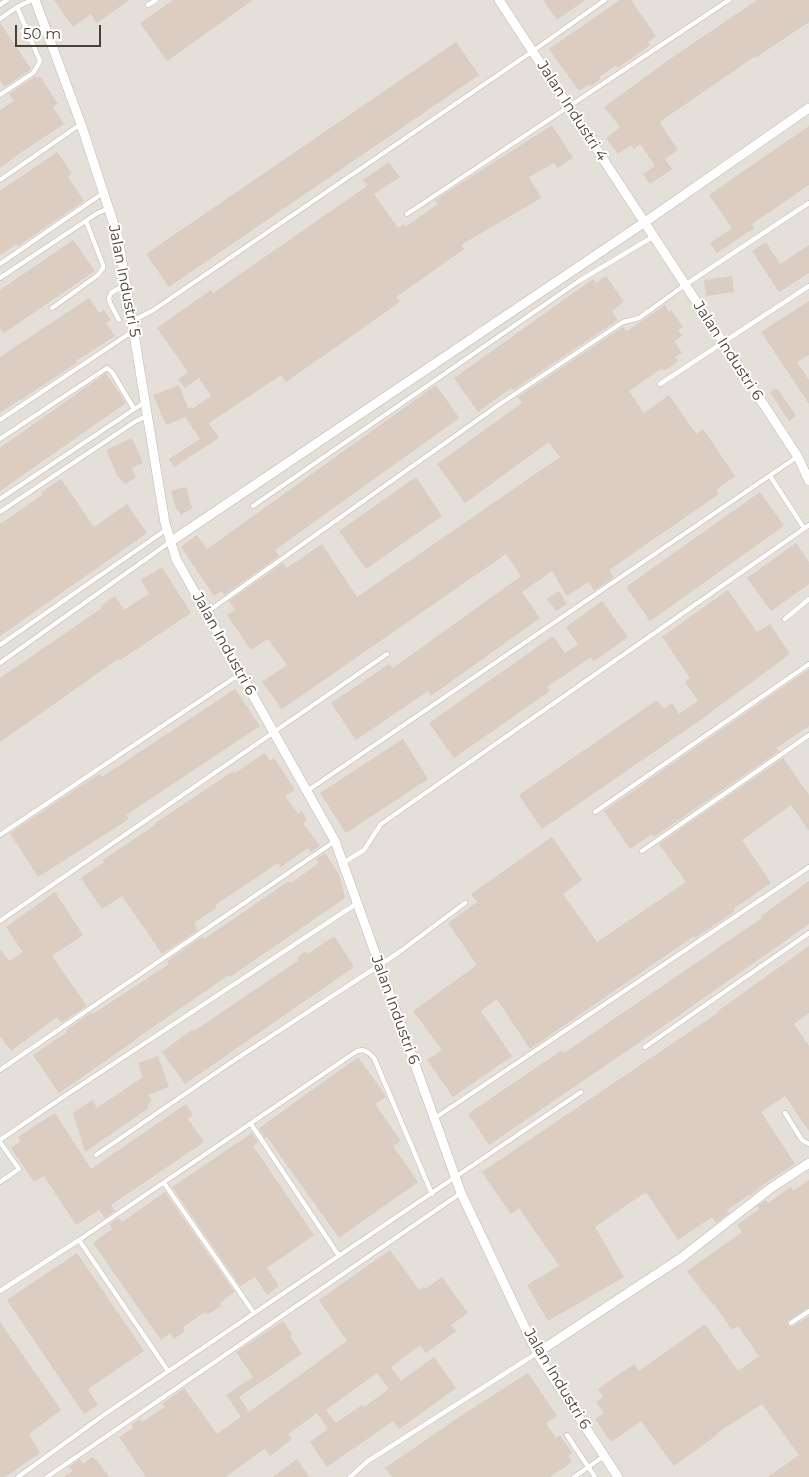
<!DOCTYPE html>
<html>
<head>
<meta charset="utf-8">
<style>
	body { margin:0 }
	#map { position:relative; width:809px; height:1477px; overflow:hidden; background:#f5f0e9; font-family:Montserrat,sans-serif }
	canvas { display:block }
	.scale { position:absolute; left:15px; top:25px; width:86px; height:22px; box-sizing:border-box; border:2px solid #4a4037; border-top:0; padding-left:6px; font-size:15px; line-height:18px; white-space:nowrap; color:#4a4037; -webkit-text-stroke:4px #fff; paint-order:stroke }
</style>
</head>
<body>
<div id="map">
<canvas width="809" height="1477"></canvas>
<div class="scale">50 m</div>
</div>
<script>
const c = document.querySelector('canvas').getContext('2d');
c.lineJoin = 'round';
function fillPath(path, color) { c.fillStyle = color; c.fill(path, 'evenodd'); }
const toPath = rows => new Path2D(rows.map(r => 'M' + r).join(''));
function stroke(path, color, width, dash) { c.strokeStyle = color; c.lineWidth = width; c.lineCap = dash ? 'butt' : 'round'; c.setLineDash(dash || []); c.stroke(path); }
function drawText(font, color, halo, rows, align = 'center') {
  c.font = font + ' Montserrat,sans-serif'; c.lineWidth = 4; c.setLineDash([]); c.textBaseline = 'middle'; c.strokeStyle = halo; c.fillStyle = color; for (const [text, x, y, turn = 0] of rows) {
    c.save(); c.translate(x, y); c.rotate((+turn || 0) * Math.PI / 180); c.textAlign = isNaN(turn) ? turn : align; if (halo) c.strokeText(text, 0, 0); c.fillText(text, 0, 0); c.restore();
  }
}
fillPath(toPath([
	[0,0,809,0,809,1477,0,1477]
]), '#e5dfda');
fillPath(toPath([
	[54,0,129,0,97,23,91,14,73,27],
	[173,0,253,0,167,61,140,23],
	[543,0,585,0,557,20],
	[620,0,631,0,656,36,648,42,650,45,632,58,618,68,616,65,599,77,601,79,591,86,589,84,579,91,549,49],
	[757,0,809,0,809,22,755,58,754,57,661,121,660,123,678,150,665,159,672,169,650,184,643,174,655,166,640,144,634,149,631,145,618,154,606,138,620,127,604,107,670,59],
	[0,23,31,69,5,87,0,80],
	[456,42,479,75,169,287,146,254],
	[36,76,37,78,40,76,58,104,53,107,64,124,20,153,0,168,0,110,14,101,9,94],
	[552,125,573,158,557,168,554,163,529,177,541,198,461,245,464,249,396,297,400,302,286,382,281,375,209,423,219,438,174,467,169,459,200,439,185,417,166,425,153,395,179,385,188,408,191,407,192,409,211,396,199,378,185,388,178,379,188,372,157,328,211,290,213,293,367,186,363,180,389,162,400,177,374,194,398,228,404,224,405,227,438,204,435,200],
	[809,126,809,185,752,224,754,228,717,253,710,243,732,228,709,195],
	[57,152,72,174,68,177,84,201,18,246,17,244,0,255,0,191],
	[73,240,95,271,4,333,0,328,0,290],
	[766,242,780,264,809,245,809,273,779,292,752,251],
	[606,276,624,302,612,311,618,320,513,390,511,388,478,412,454,378,593,279,596,283],
	[732,276,734,292,706,296,704,280],
	[89,298,99,313,104,310,111,320,106,323,115,336,76,361,77,363,0,413,0,357],
	[809,301,809,355,797,362,809,380,809,404,761,332],
	[665,305,669,312,671,310,683,327,678,330,682,336,674,341,682,353,675,357,678,361,664,371,662,368,629,391,644,413,669,395,696,434,703,429,735,476,716,490,719,494,609,570,614,577,594,591,588,582,567,596,552,571,522,592,540,618,431,696,428,691,356,740,331,703,389,664,393,668,521,576,506,554,282,709,262,682,287,665,268,639,251,650,227,615,235,610,229,601,283,563,287,568,322,544,357,597,560,457,549,442,465,503,437,464,522,403,518,397,623,327,627,331],
	[106,373,126,403,0,491,0,448],
	[436,385,459,418,275,550,279,556,224,595,222,591,214,596,181,547,197,535,207,549],
	[777,388,796,416,789,421,770,392],
	[132,438,143,463,132,468,136,478,125,484,117,475,106,450],
	[416,477,442,516,366,569,339,531],
	[61,479,94,527,127,504,147,533,0,636,0,524,42,495,41,492],
	[186,487,192,508,181,515,175,506,171,491],
	[760,492,784,526,650,621,626,587],
	[796,543,809,562,809,584,771,611,747,578],
	[162,567,191,613,119,661,118,659,0,742,0,678,102,608,101,606,115,596,124,610,149,594,141,580],
	[728,590,757,632,770,624,790,654,699,721,542,829,519,795,657,700,664,709,672,703,679,714,698,701,685,682,690,678,662,637],
	[559,591,567,604,556,611,547,599],
	[602,601,628,637,594,661,591,657,547,687,550,691,454,758,429,723,553,636,565,653,578,644,566,627],
	[809,669,809,726,776,748,779,751,654,837,652,834,630,849,604,811],
	[235,689,260,726,126,815,129,819,38,877,10,833,99,774,102,777],
	[403,739,428,779,346,833,320,793],
	[265,753,270,761,274,758,295,790,285,796,298,814,301,811,307,820,303,823,320,846,311,852,308,848,281,867,278,863,215,905,217,908,194,923,198,930,162,954,122,896,102,909,81,878,104,862,103,860,155,825,154,824,233,771,235,773],
	[783,758,809,795,809,831,791,805,742,840,771,883,733,909,735,911,707,930,695,938,694,936,530,1049,497,999,481,1011,512,1056,453,1097,427,1060,442,1050,413,1011,477,965,448,923,477,902,471,894,552,837,582,880,563,894,597,942,686,882,659,844],
	[325,853,339,874,345,898,230,977,229,975,137,1038,137,1039,59,1093,33,1055,67,1032,66,1030,92,1012,93,1014,169,964,167,961,203,936,204,939,289,881,291,883,319,863,316,859],
	[809,881,809,924,678,1016,489,1145,468,1114,562,1050,564,1053,762,918,761,916],
	[55,892,83,935,52,956,87,1006,61,1023,57,1017,11,1051,0,1036,0,949,9,961,23,952,6,927],
	[334,936,354,967,185,1084,162,1052,193,1029,194,1031,299,960,297,957,306,951,308,954],
	[809,946,809,1013,794,1024,809,1046,809,1131,785,1096,761,1112,795,1164,758,1188,759,1189,750,1196,749,1195,727,1210,729,1213,716,1223,712,1217,678,1240,646,1192,595,1227,624,1277,548,1321,527,1285,559,1266,519,1208,511,1214,482,1172,719,1012,718,1011],
	[158,1056,169,1087,148,1095,152,1101,147,1105,149,1108,85,1152,73,1113,92,1100,97,1108,143,1077,138,1063],
	[358,1057,385,1095,386,1097,375,1104,401,1141,393,1146,418,1182,339,1238,267,1137,265,1138,259,1128],
	[186,1104,193,1115,188,1119,204,1142,111,1205,115,1211,105,1218,99,1210,76,1225,44,1176,34,1182,11,1148,21,1141,18,1137,55,1113,91,1169],
	[252,1133,258,1142,253,1146,314,1235,267,1268,279,1286,267,1295,255,1277,240,1286,172,1187],
	[809,1180,809,1307,789,1320,787,1323,789,1326,792,1327,809,1316,809,1477,768,1477,799,1455,762,1404,717,1433,718,1434,674,1466,641,1421,611,1442,595,1419,604,1413,596,1402,603,1397,598,1389,634,1364,639,1371,705,1324,738,1371,759,1356,738,1326,732,1330,714,1304,713,1305,687,1271,742,1232,737,1225,759,1209,757,1206,766,1200,768,1203,791,1187,793,1191],
	[165,1192,234,1291,233,1293,220,1303,221,1306,209,1314,205,1312,183,1327,185,1331,174,1339,170,1333,161,1340,93,1243,112,1229,109,1224,119,1218,122,1222],
	[390,1250,419,1290,423,1287,425,1289,442,1277,468,1313,451,1325,456,1331,426,1353,420,1345,391,1367,401,1381,434,1357,456,1388,399,1429,393,1421,327,1467,310,1442,328,1429,317,1413,288,1434,292,1439,270,1456,264,1449,226,1477,146,1477,119,1437,133,1428,131,1425,140,1419,142,1422,165,1407,162,1404,184,1388,217,1434,241,1417,226,1395,253,1377,236,1352,283,1321,292,1334,290,1336,302,1354,239,1397,249,1412,347,1341,319,1300],
	[377,1373,389,1389,364,1407,362,1405,336,1423,326,1410],
	[77,1253,144,1351,88,1389,98,1405,84,1414,7,1300],
	[0,1322,61,1410,29,1434,40,1453,5,1477,0,1477],
	[528,1373,557,1416,546,1423,556,1438,560,1435,572,1453,568,1456,572,1462,550,1477,392,1477,385,1468,465,1413],
	[92,1457,95,1460,96,1459,109,1477,64,1477,73,1471,69,1467,80,1459,83,1464],
	[297,1459,309,1477,273,1477]
]), '#dbcdc1');
const lane = toPath([
	[0,5,7,0],
	[148,5,156,0],
	[0,19,17,7,32,0],
	[0,95,33,73,37,67,40,61,17,7],
	[0,180,81,124],
	[407,214,729,0],
	[0,264,103,193],
	[0,278,96,214,109,208],
	[52,308,98,275,103,268,103,265,86,221],
	[119,320,110,303,109,298,111,293,126,284],
	[132,321,152,311,533,51,605,0],
	[660,384,809,286],
	[0,420,133,331],
	[0,439,107,368,112,372,134,409],
	[770,476,804,528],
	[0,499,145,402],
	[253,506,579,281,654,236],
	[0,512,136,421,147,416],
	[207,612,500,404,623,322,639,318,685,285,809,203],
	[785,619,809,599],
	[0,645,167,529],
	[0,663,170,542],
	[307,791,797,457],
	[595,812,809,664],
	[0,835,240,674],
	[642,851,809,735],
	[343,863,364,850,381,824,809,525],
	[0,921,387,654],
	[645,1047,809,933],
	[0,1070,335,841],
	[785,1113,802,1140,809,1144],
	[435,1118,809,867],
	[251,1124,339,1256],
	[0,1140,66,1095,356,904],
	[0,1142,19,1169,0,1182],
	[96,1155,233,1061,398,953,465,903],
	[164,1183,254,1313],
	[79,1240,168,1371],
	[0,1291,79,1240,357,1051,363,1050,369,1053,374,1058,432,1194],
	[791,1323,809,1311],
	[567,1435,595,1477],
	[18,1477,105,1414,581,1092],
	[47,1477,461,1193],
	[350,1477,368,1461,537,1353],
	[574,1477,604,1456]
]);
const street = toPath([
	[35,0,81,124,118,237,165,523,176,559,335,841,461,1193,537,1353,618,1477],
	[499,0,798,457,809,481],
	[170,542,645,222,809,108],
	[537,1353,681,1258,771,1188,809,1163]
]);
stroke(lane, '#c2b7ab', 5.5);
stroke(street, '#c2b7ab', 10);
stroke(lane, '#fff', 4.5);
stroke(street, '#fff', 9);
drawText('15px', '#4a4037', '#fff', [
	["Jalan Industri 4",572,111,57],
	["Jalan Industri 5",124,281,79],
	["Jalan Industri 6",728,351,57],
	["Jalan Industri 6",224,644,61],
	["Jalan Industri 6",395,1010,70],
	["Jalan Industri 6",557,1379,59]
]);
</script>
</body>
</html>
